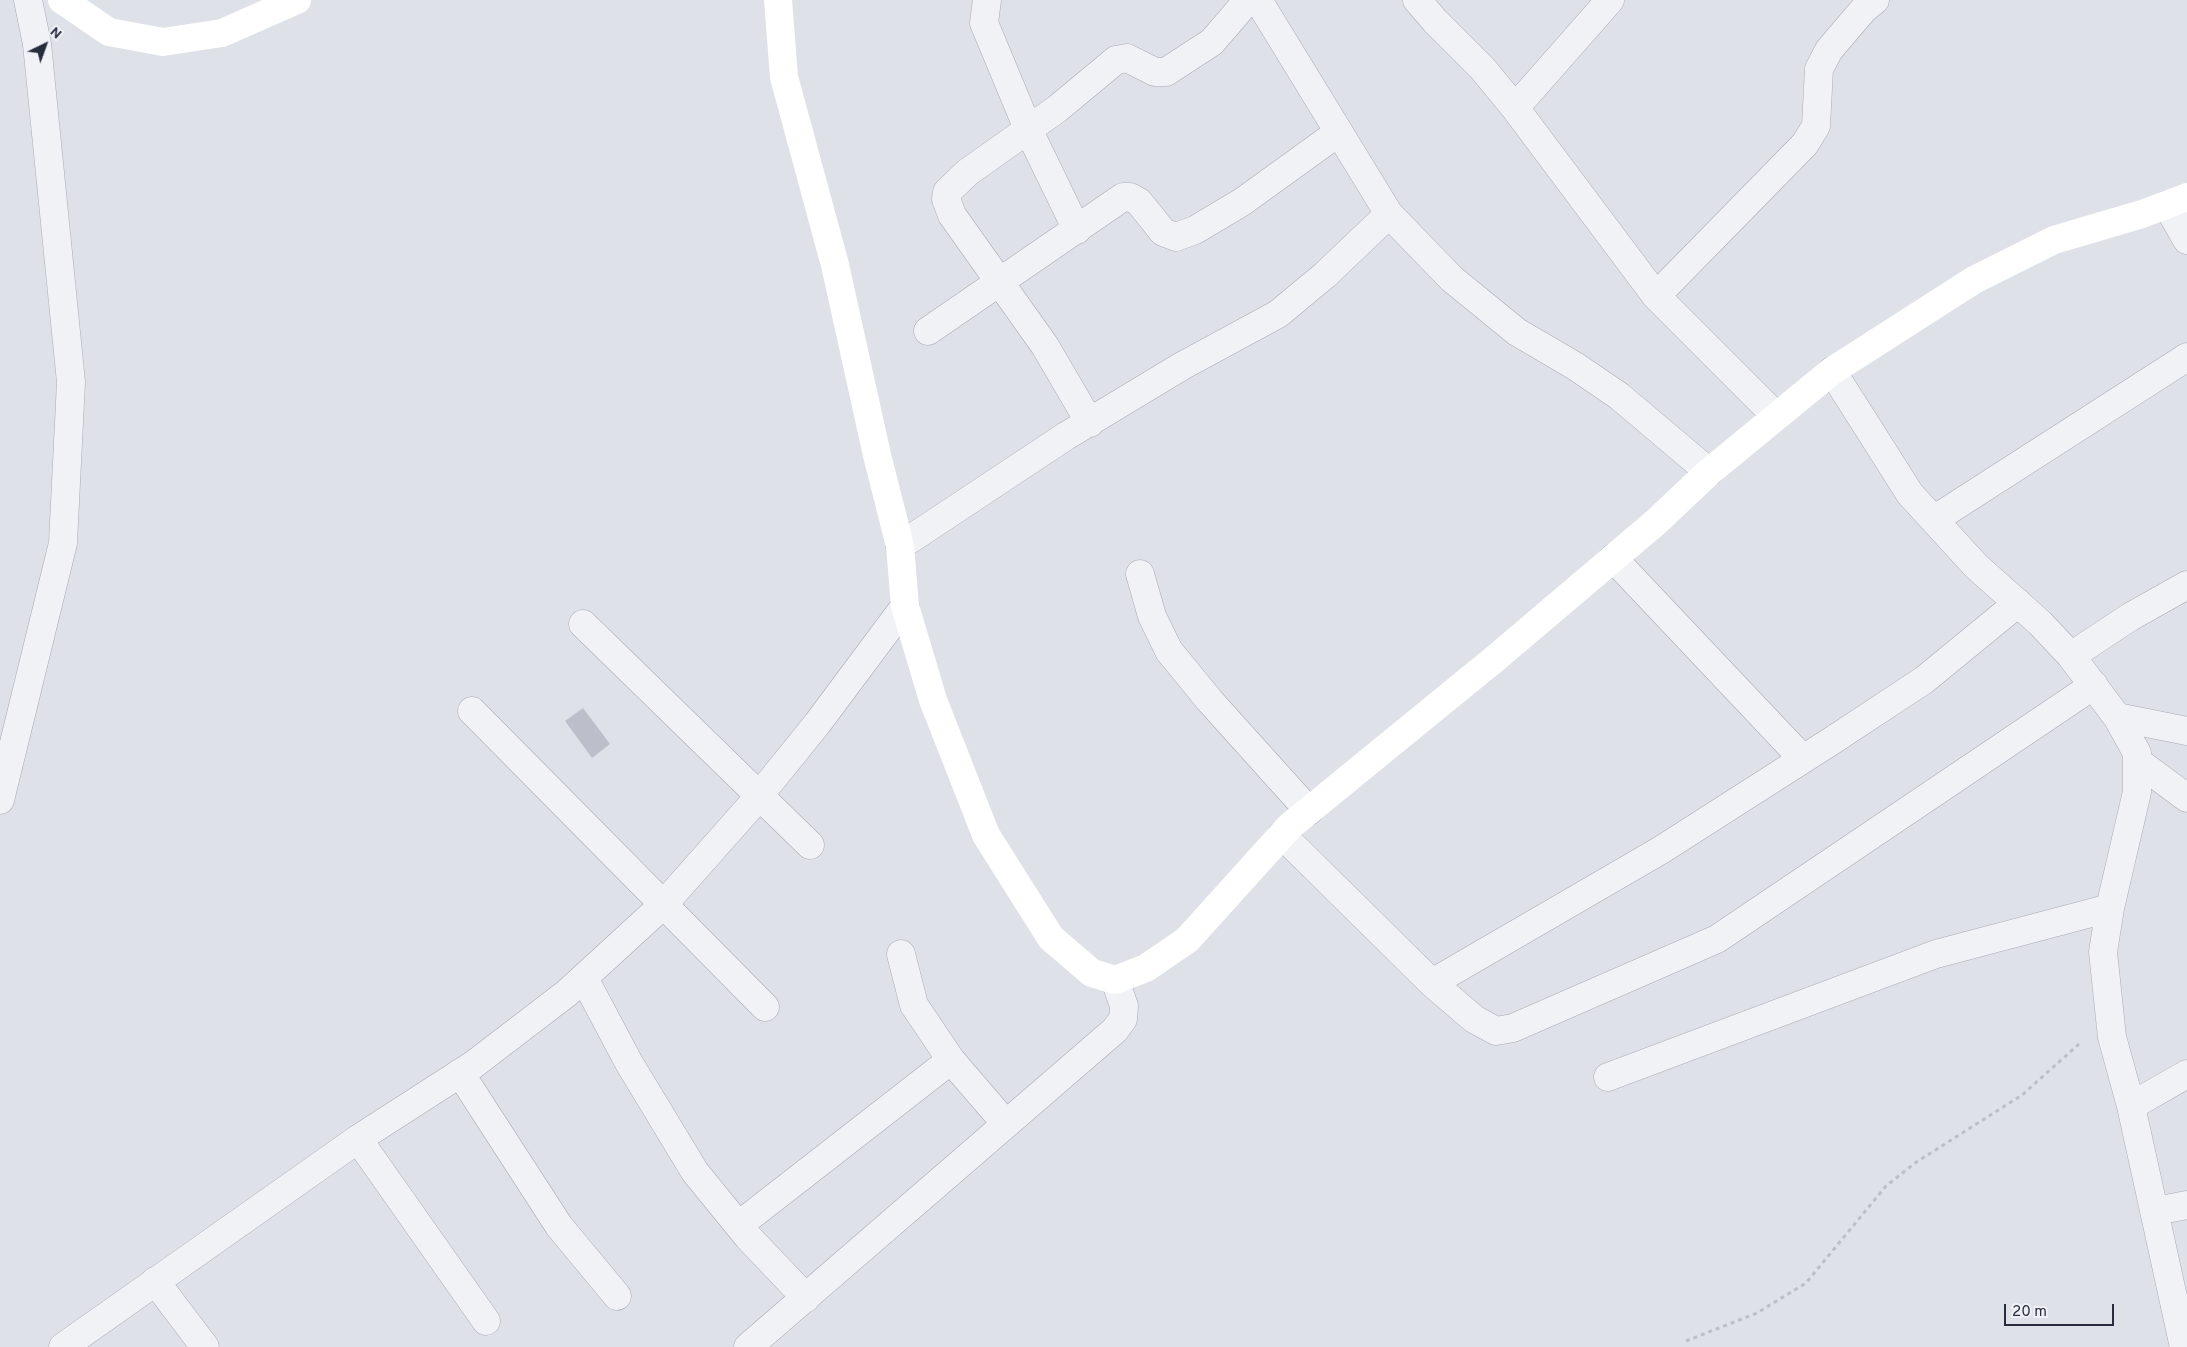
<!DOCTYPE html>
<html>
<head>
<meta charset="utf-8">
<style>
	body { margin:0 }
	#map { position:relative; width:2187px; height:1347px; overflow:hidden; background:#dfe1e8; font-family:Overpass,sans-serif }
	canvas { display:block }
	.north { position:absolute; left:20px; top:20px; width:50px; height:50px; -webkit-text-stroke:4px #eef0f5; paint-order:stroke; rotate:42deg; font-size:14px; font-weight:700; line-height:20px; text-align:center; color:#282d3e }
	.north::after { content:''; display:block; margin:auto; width:18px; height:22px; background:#282d3e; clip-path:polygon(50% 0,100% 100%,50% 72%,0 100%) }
	.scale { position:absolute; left:2004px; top:1304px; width:110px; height:22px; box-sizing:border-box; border:2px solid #282d3e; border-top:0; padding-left:6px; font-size:15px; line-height:18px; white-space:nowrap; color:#282d3e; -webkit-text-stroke:4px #eef0f5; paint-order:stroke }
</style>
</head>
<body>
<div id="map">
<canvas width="2187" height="1347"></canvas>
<div class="north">N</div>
<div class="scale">20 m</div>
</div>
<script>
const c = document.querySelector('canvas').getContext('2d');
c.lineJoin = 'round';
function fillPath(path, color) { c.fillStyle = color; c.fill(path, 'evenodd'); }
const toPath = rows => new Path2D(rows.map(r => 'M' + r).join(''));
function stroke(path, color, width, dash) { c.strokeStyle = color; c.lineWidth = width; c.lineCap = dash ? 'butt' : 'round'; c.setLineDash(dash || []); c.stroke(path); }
fillPath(toPath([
	[583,708,610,744,592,758,565,721]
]), '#bcbfca');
const street = toPath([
	[987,0,984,23,1028,129,1077,230],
	[1258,0,1389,214,1452,279,1517,332,1575,366,1619,396,1709,472],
	[1417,0,1435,21,1483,69,1515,108,1656,296,1776,416],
	[1515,108,1610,0],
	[2167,205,2187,240],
	[1656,296,1805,144,1816,126,1819,69,1829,50,1864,9,1875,0],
	[928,331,1123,197,1130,197,1139,202,1163,232,1176,237,1195,230,1242,202,1339,132],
	[1832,371,1910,494,1976,566,2040,623,2071,656,2117,717,2137,753,2137,792,2110,908,2103,952,2112,1037,2131,1106,2184,1347],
	[1090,423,1045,346,952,215,946,199,947,192,968,172,1057,109,1116,60,1127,58,1155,72,1166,72,1212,42,1248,0],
	[1935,519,2187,357],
	[900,546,1066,436,1182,366,1278,314,1325,275,1389,214],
	[1613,558,1803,759],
	[1140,574,1152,616,1169,651,1210,701,1309,811],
	[583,624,810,845],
	[2071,656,2130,617,2187,585],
	[472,711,765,1007],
	[2117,717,2187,731],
	[2137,761,2187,798],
	[0,800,63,543,71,382,37,44,28,0],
	[1282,835,1432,983,1474,1019,1496,1031,1513,1028,1717,939,2094,685],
	[901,954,914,1005,951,1060,1006,1124],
	[584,978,629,1063,695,1172,748,1237,806,1298],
	[1432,983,1661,850,1833,740,1924,680,2018,603],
	[460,1073,559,1226,617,1296],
	[1608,1077,1936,954,2110,908],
	[2131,1106,2187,1074],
	[358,1139,486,1321],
	[2155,1211,2187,1205],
	[739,1225,951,1060],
	[155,1281,205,1347],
	[63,1347,358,1139,473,1065,567,993,663,905,749,808,817,724,905,606],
	[748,1347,1115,1030,1123,1019,1124,1006,1115,980]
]);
stroke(street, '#a8abb5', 29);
stroke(toPath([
	[1686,1341,1757,1313,1806,1283,1886,1186,1915,1163,2022,1095,2079,1044]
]), '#bdbfc6', 3, [4, 4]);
stroke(street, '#f1f2f6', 28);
stroke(toPath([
	[62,0,109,32,163,42,222,33,297,0],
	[778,0,784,77,835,265,877,455,900,546,905,606,933,700,986,835,1051,938,1092,973,1115,980,1146,968,1187,940,1290,826,1497,657,1656,522,1709,472,1832,371,1974,280,2054,240,2142,214,2187,197]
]), '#fff', 28);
</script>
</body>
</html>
